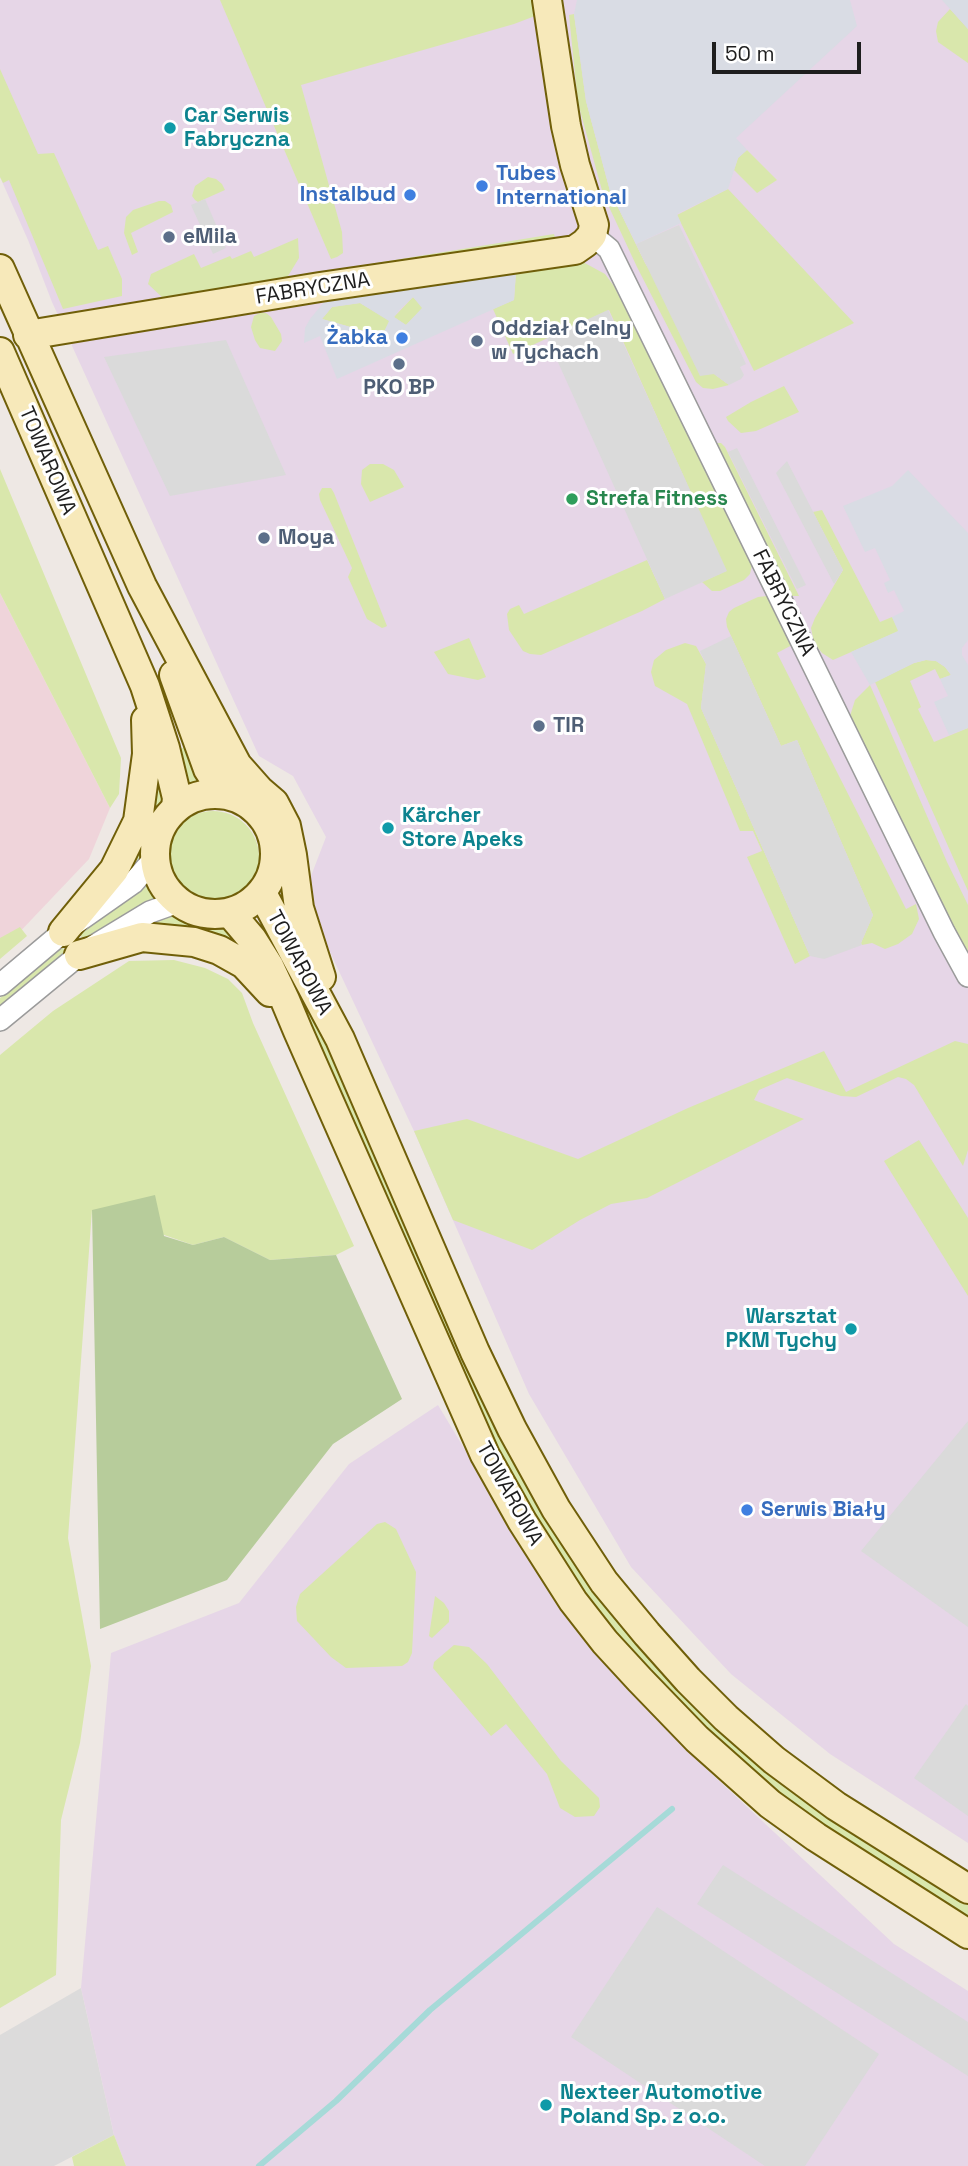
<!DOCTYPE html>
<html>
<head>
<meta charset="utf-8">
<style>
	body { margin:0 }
	#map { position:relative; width:968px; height:2166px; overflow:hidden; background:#eee8e4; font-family:"Space Grotesk",sans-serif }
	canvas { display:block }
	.scale { position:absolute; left:712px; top:42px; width:149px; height:32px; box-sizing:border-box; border:4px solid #1e1e1e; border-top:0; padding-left:9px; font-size:21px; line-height:24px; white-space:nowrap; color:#1e1e1e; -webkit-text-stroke:5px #fff; paint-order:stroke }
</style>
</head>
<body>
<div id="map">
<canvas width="968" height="2166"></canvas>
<div class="scale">50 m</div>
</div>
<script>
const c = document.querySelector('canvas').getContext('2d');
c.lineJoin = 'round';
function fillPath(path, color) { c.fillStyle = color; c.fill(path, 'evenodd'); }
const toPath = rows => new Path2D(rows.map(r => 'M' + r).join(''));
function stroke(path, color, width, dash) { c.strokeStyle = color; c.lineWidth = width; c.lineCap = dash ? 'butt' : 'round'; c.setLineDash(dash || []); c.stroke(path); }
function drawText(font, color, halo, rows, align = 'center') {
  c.font = font + ' "Space Grotesk",sans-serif'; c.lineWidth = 6; c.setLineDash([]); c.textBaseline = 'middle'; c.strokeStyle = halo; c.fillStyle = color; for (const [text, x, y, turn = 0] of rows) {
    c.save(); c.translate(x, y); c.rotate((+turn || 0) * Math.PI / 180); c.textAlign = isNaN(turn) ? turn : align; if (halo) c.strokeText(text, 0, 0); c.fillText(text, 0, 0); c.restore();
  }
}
fillPath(toPath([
	[81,1988,114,2135,54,2166,0,2166,0,2035]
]), '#dcdbdb');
fillPath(toPath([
	[0,593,110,808,89,859,14,938,0,949]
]), '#efd4da');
fillPath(toPath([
	[0,0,251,0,278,66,558,0,968,0,968,1843,830,1754,731,1674,631,1567,529,1394,414,1131,315,920,306,889,326,837,293,776,259,756,52,302,28,240,0,177],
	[438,1405,560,1608,685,1749,894,1944,968,1991,968,2166,126,2166,114,2135,81,1988,111,1653,239,1603,349,1464]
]), '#e6d6e7');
fillPath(toPath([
	[220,0,532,0,535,16,514,24,301,85,342,232,343,253,337,257,331,259],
	[950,9,968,29,968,63,938,42,936,31,938,22],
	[574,14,586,101,610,191,645,263,714,374,729,385,713,389,703,388,696,382,637,267,603,194,578,103,569,15],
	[0,69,38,154,54,153,98,250,108,246,122,279,122,296,63,309,9,180,3,183,0,177],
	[747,150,777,180,757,193,734,170,738,158],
	[208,177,216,179,222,184,225,190,198,202,195,200,192,196,195,186],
	[728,189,854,323,754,371,677,215],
	[159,201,165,201,171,205,173,212,131,233,138,252,132,255,124,233,126,217,133,210],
	[554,234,556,241,372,270,364,265],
	[298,238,299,258,285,281,164,299,148,284,151,274,194,254,201,268,230,256,232,259,251,251,254,257],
	[583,262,605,274,614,286,753,561,750,574,744,580,720,591,712,591,702,582,726,571,609,310,513,354,493,309,514,300,516,272],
	[413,297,423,308,406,325,394,317],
	[360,303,390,321,382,336,322,319,332,307],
	[260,313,266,313,271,317,281,334,282,341,275,351,260,348,255,340,251,327,254,316],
	[784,386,799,412,756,431,741,433,728,421,726,417,751,402],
	[717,443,721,443,725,447,799,596,791,596],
	[370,464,383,464,394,470,404,487,370,502,361,484,362,470],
	[0,469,121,758,119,794,110,808,0,593],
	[322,488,331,488,334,493,387,626,385,627,382,628,367,619,348,577,352,568,320,500,319,494],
	[822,510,880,622,892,617,899,631,833,660,822,653,814,643,811,628,815,618,843,570,813,512],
	[647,560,665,599,642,611,541,655,530,654,523,651,509,630,507,614,510,609,519,605,524,614],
	[767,596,772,601,794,644,777,653,906,909,916,904,919,919,912,934,898,944,885,949,872,943,862,945,861,943,873,915,797,740,781,746,727,627,726,619,729,612,734,608,758,597],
	[469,638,486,677,478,680,448,674,434,652],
	[685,643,696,646,706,664,701,708,810,956,795,964,747,857,762,851,753,831,740,831,687,704,655,686,651,672,654,660,666,650],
	[926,660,936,661,945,667,951,675,940,679,935,669,910,681,921,707,918,709,934,742,968,728,968,891,875,682,914,663],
	[870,685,947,862,968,905,968,955,850,716,855,700],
	[189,745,206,787,183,795,176,751],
	[155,759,164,807,150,831,139,862,127,875],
	'167 857a46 46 0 1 1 92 0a46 46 0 1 1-92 0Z',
	[148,881,158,899,84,941,79,933],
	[168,913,214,927,227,929,242,939,230,942,143,925],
	[20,927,27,936,0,959,0,938],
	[280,937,558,1534,824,1813,968,1905,968,1920,812,1821,746,1770,664,1691,592,1605,502,1464,263,942],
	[62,946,67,954,0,1009,0,998],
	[174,960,205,968,228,979,242,993,253,1023,354,1246,336,1255,270,1260,224,1237,193,1245,92,1210,68,1538,91,1666,80,1743,61,1820,56,1975,0,2008,0,1055,53,1011,129,961],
	[955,1041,968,1044,968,1150,963,1166,914,1085,906,1079,898,1077,856,1097,841,1096,787,1078,759,1090,754,1100,804,1119,647,1198,611,1204,580,1220,532,1250,453,1220,414,1131,467,1119,578,1159,688,1108,824,1051,846,1092],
	[919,1140,968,1218,968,1296,884,1161],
	[385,1522,396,1529,416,1572,412,1653,408,1662,402,1666,346,1668,331,1657,297,1621,296,1607,300,1594,377,1524],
	[435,1596,444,1603,449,1611,449,1622,432,1638,429,1636],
	[454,1645,469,1647,487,1664,561,1761,599,1798,600,1807,594,1816,575,1817,560,1808,547,1774,506,1724,491,1736,433,1668,434,1662],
	[114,2135,126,2166,74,2166,72,2157]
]), '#d9e7ac');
fillPath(toPath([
	[155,1195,164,1236,193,1245,224,1237,270,1260,336,1255,402,1399,333,1444,227,1580,100,1629,92,1210]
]), '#b7cc9b');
fillPath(toPath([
	[205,199,226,248,213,254,191,205],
	[679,225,746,364,740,367,744,375,741,379,729,385,714,374,700,376,636,244],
	[608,310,727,571,665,599,547,338],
	[226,340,286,475,170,496,104,357],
	[737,448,806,585,797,589,728,452],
	[787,461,843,570,834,584,776,473],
	[731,636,781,746,797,740,873,915,861,943,862,945,824,959,810,956,701,708,706,664,700,651],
	[968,1421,968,1627,861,1551],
	[966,1704,968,1706,968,1816,914,1778],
	[723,1865,968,2022,968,2076,697,1904],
	[657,1907,879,2054,805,2166,765,2166,571,2037]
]), '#dadada');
fillPath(toPath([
	[577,0,850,0,857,26,736,138,747,150,738,158,728,189,677,214,681,223,636,244,610,191,586,101,574,14],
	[942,0,968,0,968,29,950,9],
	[516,272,514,300,337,379,320,336,304,343,305,328,310,319,324,302,334,298],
	[413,297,422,308,406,325,394,317,399,310],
	[360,303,389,321,382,336,322,319,332,307],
	[908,470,968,533,968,640,962,648,962,655,968,665,968,728,949,735,934,702,948,696,940,679,951,675,945,667,936,661,926,660,914,663,870,685,851,652,898,631,892,617,904,611,894,590,888,593,884,583,890,580,875,548,865,552,843,506,892,486]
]), '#d9dce4');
stroke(toPath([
	[259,2166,336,2101,430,2010,672,1809]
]), '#a6dad8', 6);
const street = toPath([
	[592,235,609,249,944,932,968,976],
	[0,985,63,932,133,883,155,858],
	[0,1020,79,955,150,912,178,902]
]);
const secondary = toPath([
	[0,269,142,586,237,765,260,791,274,803,286,826,292,855,299,908,321,977],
	[28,335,320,287,575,250,585,243,592,235,594,225,575,165,566,126,547,0],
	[0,352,145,686,165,748,177,798,176,807],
	[174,675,208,769,217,783,229,794],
	'155 854a60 60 0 1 1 120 0a60 60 0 1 1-120 0Z',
	[262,893,340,1039,475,1352,512,1429,556,1509,604,1582,647,1634,688,1680,726,1718,774,1760,836,1806,968,1889],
	[230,913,252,939,269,966,285,1000,298,1031,485,1455,522,1521,573,1601,605,1642,640,1680,697,1739,770,1804,816,1837,968,1934],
	[63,932,114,870,138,821,147,754,146,720],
	[79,955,142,937,194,942,219,950,244,964,270,992]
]);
stroke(street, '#9b9b9b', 24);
stroke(secondary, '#705f09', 32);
stroke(street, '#fff', 21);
stroke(secondary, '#f7e9ba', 28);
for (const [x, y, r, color] of [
	[170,128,7,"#0f9aa8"],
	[482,186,7,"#3f7fe0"],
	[410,195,7,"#3f7fe0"],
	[169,237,7,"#5c6f8a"],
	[402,338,7,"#3f7fe0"],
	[477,341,7,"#5c6f8a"],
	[399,364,7,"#5c6f8a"],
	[572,499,7,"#2e9e5b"],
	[264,538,7,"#5c6f8a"],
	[539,726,7,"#5c6f8a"],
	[388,828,7,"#0f9aa8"],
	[851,1329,7,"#0f9aa8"],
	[747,1510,7,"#3f7fe0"],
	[546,2105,7,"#0f9aa8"]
]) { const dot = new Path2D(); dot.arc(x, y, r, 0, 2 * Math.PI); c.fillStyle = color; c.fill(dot); stroke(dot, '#fff', 2.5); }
drawText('bold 21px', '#0d838f', '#fff', [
	["Car Serwis",184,116],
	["Fabryczna",184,140],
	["Kärcher",402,816],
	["Store Apeks",402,840],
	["Warsztat",837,1317,"right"],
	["PKM Tychy",837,1341,"right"],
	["Nexteer Automotive",560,2093],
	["Poland Sp. z o.o.",560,2117]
], 'left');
drawText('bold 21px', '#366cbe', '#fff', [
	["Tubes",496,174],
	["International",496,198],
	["Instalbud",396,195,"right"],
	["Żabka",388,338,"right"],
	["Serwis Biały",761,1510]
], 'left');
drawText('bold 21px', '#4e5e75', '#fff', [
	["eMila",183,237],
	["Oddział Celny",491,329],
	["w Tychach",491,353],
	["PKO BP",399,388,"center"],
	["Moya",278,538],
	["TIR",553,726]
], 'left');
drawText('21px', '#1e1e1e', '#fff', [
	["FABRYCZNA",313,289,-9],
	["TOWAROWA",47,461,67],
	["FABRYCZNA",783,603,64],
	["TOWAROWA",299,963,62],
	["TOWAROWA",509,1494,61]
]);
drawText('bold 21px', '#27864d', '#fff', [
	["Strefa Fitness",586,499]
], 'left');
</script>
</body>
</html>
